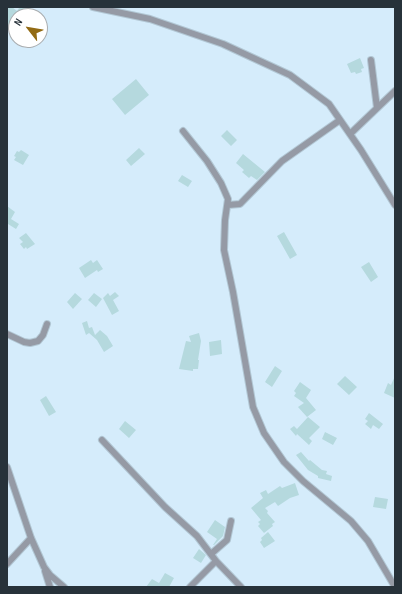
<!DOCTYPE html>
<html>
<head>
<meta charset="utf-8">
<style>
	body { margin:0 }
	#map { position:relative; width:402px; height:594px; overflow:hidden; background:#d5ecfb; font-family:"Sofia Sans Condensed",sans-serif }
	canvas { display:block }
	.frame { position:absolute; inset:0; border:8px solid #27323a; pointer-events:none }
	.north { position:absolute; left:8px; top:8px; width:40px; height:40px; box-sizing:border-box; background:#fff; border:1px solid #a9adb0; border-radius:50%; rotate:301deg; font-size:11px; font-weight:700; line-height:16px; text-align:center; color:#27323a }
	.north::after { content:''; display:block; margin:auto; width:14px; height:18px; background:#936b14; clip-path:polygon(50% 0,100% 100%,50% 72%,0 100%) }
</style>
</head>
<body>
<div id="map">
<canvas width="402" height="594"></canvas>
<div class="frame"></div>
<div class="north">N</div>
</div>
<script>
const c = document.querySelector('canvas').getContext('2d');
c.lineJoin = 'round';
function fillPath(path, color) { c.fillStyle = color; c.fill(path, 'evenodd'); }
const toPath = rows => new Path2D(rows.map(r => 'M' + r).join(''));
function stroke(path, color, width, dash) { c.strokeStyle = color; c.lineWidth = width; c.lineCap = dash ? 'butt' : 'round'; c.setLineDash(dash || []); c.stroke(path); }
fillPath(toPath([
	[7,7,12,7,17,11,19,8,17,7,32,7,27,14,23,11,21,14,24,16,16,16,16,23,13,21,7,27],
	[360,58,364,68,361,69,362,72,356,74,355,72,351,73,347,64],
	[136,79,149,95,125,115,112,99],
	[227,130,237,140,231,146,221,136],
	[139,148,145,154,131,166,126,160],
	[21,150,29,155,23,165,14,160,16,157,14,156,17,151,19,152],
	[243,154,265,172,257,180,251,176,249,178,242,172,244,170,236,163],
	[182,175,192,181,188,187,178,181],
	[7,206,15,212,11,219,19,224,16,229,8,224,7,225],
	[284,232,297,255,290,259,277,236],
	[26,233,35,244,27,249,26,247,24,249,20,244,23,242,19,238],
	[91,260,93,263,97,260,103,269,98,272,97,270,85,278,79,268],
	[369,262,378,277,371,282,361,267],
	[115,292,119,296,113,300,119,311,112,315,103,298,108,293,110,296],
	[75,293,82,299,73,309,67,302],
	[94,293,102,299,96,307,88,300],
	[87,321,89,328,92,327,95,335,100,330,107,336,113,346,104,352,97,340,89,333,86,335,82,323],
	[199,333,201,341,198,360,199,360,198,369,193,369,193,371,179,369,186,341,191,342,189,336],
	[221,340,222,354,210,356,209,342],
	[275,366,282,371,272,387,265,382],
	[345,376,357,387,349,395,337,384],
	[395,376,395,398,384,393,388,383,391,385],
	[300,382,311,390,306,398,316,410,307,417,298,407,304,403,294,396,296,393,294,391],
	[46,396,56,412,49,416,40,400],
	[369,413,383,424,379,429,373,425,371,429,365,424,368,421,365,419],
	[308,417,320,427,309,438,312,441,309,445,297,434,296,436,290,429,294,426,297,429],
	[125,421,136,430,129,438,119,429],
	[325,432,337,438,333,445,322,439],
	[301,452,309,461,310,460,322,470,327,471,326,474,332,476,331,481,318,478,318,476,308,470,296,455],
	[295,483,299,495,290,498,278,506,275,502,265,508,268,511,267,513,275,522,272,524,273,526,264,533,258,526,260,524,258,522,261,520,251,508,263,498,260,493,266,490,268,494,280,486,282,488],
	[375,497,388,499,386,509,373,507],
	[215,520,225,527,223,536,214,545,213,545,217,539,207,532],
	[268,532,275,541,264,548,260,542,262,540,261,538],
	[199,549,206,555,201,563,193,558],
	[165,573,174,578,169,587,146,587,152,579,159,583]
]), '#b5d9de');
const street = toPath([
	[93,7,150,19,223,44,290,75,329,104,361,150,395,205],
	[371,60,377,108],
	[183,131,207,161,221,183,228,199,225,220,224,250,233,292,253,407,264,433,284,462,303,481,351,521,368,541,395,587],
	[350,134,395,91],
	[228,205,240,204,282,161,340,120],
	[7,334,24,342,30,343,38,341,43,335,47,324],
	[102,440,165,507,197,536,216,561],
	[7,467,31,538,44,567,50,575,64,587],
	[211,554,227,540,231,521],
	[7,564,31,538],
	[45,571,50,587],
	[190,587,216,561,241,587]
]);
stroke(street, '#b2c7d4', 8);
stroke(street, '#959aa5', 6);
</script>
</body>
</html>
